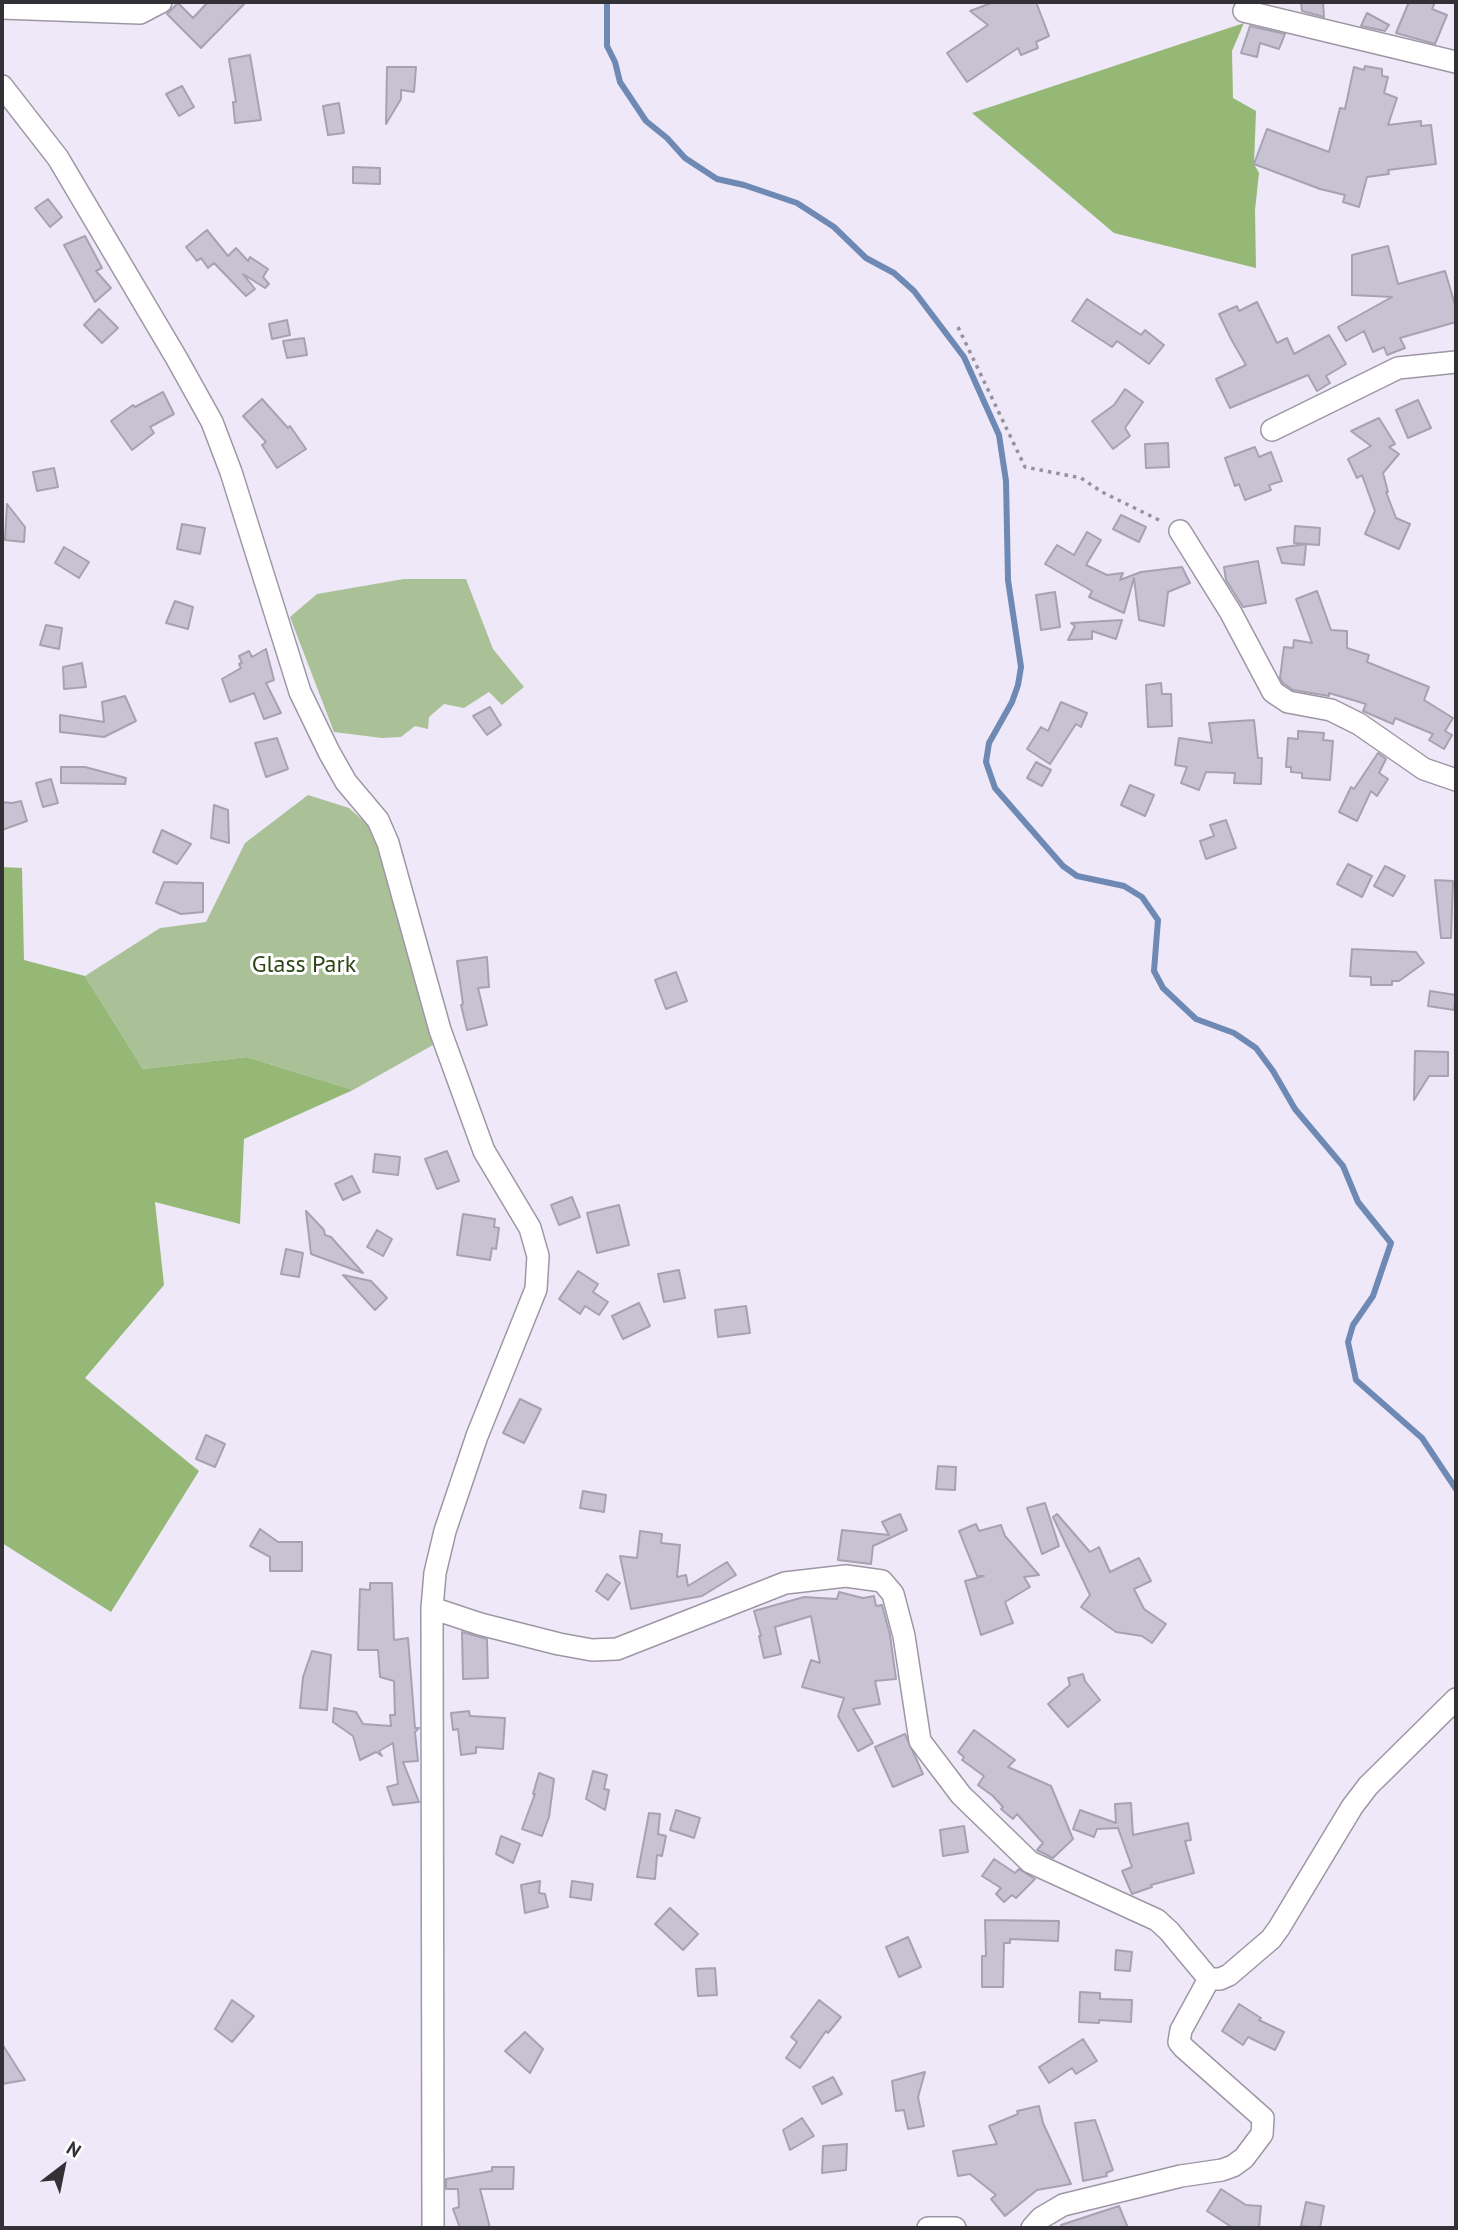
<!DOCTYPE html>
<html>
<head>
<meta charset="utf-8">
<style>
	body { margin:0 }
	#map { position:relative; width:1458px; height:2230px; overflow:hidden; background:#efe8f8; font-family:"PT Sans",sans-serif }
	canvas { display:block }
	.frame { position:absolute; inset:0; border:4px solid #333136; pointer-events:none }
	.north { position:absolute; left:28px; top:2132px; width:70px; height:70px; -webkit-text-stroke:5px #fff; paint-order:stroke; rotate:32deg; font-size:19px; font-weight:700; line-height:28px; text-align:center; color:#333136 }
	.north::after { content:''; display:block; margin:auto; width:24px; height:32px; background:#333136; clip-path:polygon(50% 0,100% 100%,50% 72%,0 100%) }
</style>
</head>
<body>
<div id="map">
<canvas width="1458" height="2230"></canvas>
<div class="frame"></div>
<div class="north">N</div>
</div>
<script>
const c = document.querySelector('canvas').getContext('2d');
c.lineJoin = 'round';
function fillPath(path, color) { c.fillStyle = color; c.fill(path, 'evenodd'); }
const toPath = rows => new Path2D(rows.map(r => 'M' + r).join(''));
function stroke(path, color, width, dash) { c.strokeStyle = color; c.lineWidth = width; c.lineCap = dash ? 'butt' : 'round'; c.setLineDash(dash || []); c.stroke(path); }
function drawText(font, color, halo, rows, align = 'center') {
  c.font = font + ' "PT Sans",sans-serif'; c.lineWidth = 6; c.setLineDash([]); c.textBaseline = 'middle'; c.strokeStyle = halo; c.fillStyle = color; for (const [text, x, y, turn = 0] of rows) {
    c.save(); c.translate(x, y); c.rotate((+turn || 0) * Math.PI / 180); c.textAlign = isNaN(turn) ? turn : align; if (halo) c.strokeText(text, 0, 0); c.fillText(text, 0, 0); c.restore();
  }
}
fillPath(toPath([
	[404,579,466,579,493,649,524,687,502,705,489,692,464,708,444,704,429,717,428,729,415,726,401,737,382,738,334,732,290,617,317,594],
	[308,795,349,808,378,834,433,1045,353,1090,247,1057,143,1069,85,976,160,928,206,922,245,843]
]), '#aac198');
fillPath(toPath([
	[1244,23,1232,51,1233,98,1256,111,1254,164,1259,173,1255,210,1256,268,1114,233,972,113],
	[2,867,22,868,24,960,85,976,143,1069,247,1057,353,1090,244,1139,240,1224,155,1202,164,1285,85,1378,199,1471,111,1612,2,1543]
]), '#95b877');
stroke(toPath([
	[607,2,607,46,615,62,620,82,646,121,667,138,685,158,717,179,744,185,797,203,834,227,866,258,894,273,914,291,964,357,999,435,1006,481,1008,580,1021,667,1018,685,1012,702,989,743,986,762,995,788,1063,866,1077,876,1124,886,1142,897,1158,920,1154,971,1163,988,1196,1019,1234,1033,1256,1048,1273,1071,1295,1109,1343,1166,1358,1202,1391,1243,1373,1296,1353,1325,1348,1342,1356,1380,1422,1438,1456,1489]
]), '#6e89b4', 6);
const building = toPath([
	[208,2,246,2,201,48,167,14,178,3,193,18,208,2],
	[994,2,1036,2,1049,36,1036,42,1038,48,1021,55,1018,48,967,82,947,53,988,25,970,11,994,2],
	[1301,2,1323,2,1324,17,1302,11,1301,2],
	[1409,2,1435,2,1432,9,1447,15,1435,44,1396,33,1409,2],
	[1367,13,1389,25,1385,31,1361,26,1367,13],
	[1250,26,1285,34,1279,49,1260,43,1257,57,1241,53,1250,26],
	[250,55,261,120,235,123,233,102,236,102,229,59,250,55],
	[1365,66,1382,69,1382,76,1388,77,1384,93,1397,98,1388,125,1421,121,1421,126,1431,125,1436,164,1388,170,1389,174,1367,177,1359,207,1343,202,1345,195,1320,189,1254,164,1267,129,1329,152,1340,108,1345,109,1354,67,1364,70,1365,66],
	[387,67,416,67,414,92,401,90,401,99,386,124,387,67],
	[182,86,194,107,179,116,166,94,182,86],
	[339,103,344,133,328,135,323,106,339,103],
	[353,167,380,168,380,184,353,183,353,167],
	[48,199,62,217,50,227,35,208,48,199],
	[207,230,228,256,236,248,248,261,250,257,268,269,263,277,269,284,265,288,243,274,255,289,246,296,214,263,208,268,201,258,197,261,186,247,207,230],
	[85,236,102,268,96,271,111,288,95,302,64,245,85,236],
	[1388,246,1398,284,1445,271,1456,308,1456,322,1400,338,1405,348,1387,355,1384,347,1373,352,1364,331,1346,341,1338,327,1392,297,1352,295,1352,255,1388,246],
	[1087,299,1141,335,1145,330,1164,345,1149,364,1117,341,1112,347,1072,321,1087,299],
	[1257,302,1277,343,1287,338,1294,354,1329,335,1346,364,1326,376,1330,383,1317,391,1308,375,1230,408,1216,379,1246,365,1231,339,1219,314,1237,306,1239,311,1257,302],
	[99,309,118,328,102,343,84,325,99,309],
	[287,320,290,335,272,339,269,324,287,320],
	[304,338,307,355,287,358,283,341,304,338],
	[1125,389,1143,402,1125,428,1130,436,1113,449,1092,421,1114,405,1125,389],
	[163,392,174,414,150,427,154,433,132,450,111,421,133,405,135,407,163,392],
	[262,399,288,428,290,426,306,449,277,468,262,445,266,442,243,416,262,399],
	[1418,400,1431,428,1408,438,1396,410,1418,400],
	[1379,418,1395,444,1389,447,1399,454,1383,473,1388,492,1386,492,1396,518,1410,524,1399,549,1365,534,1375,511,1362,475,1357,478,1348,459,1371,446,1351,431,1379,418],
	[1168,443,1169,467,1146,468,1145,444,1168,443],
	[1255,447,1259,457,1271,452,1282,481,1269,485,1271,490,1245,500,1239,484,1235,486,1225,458,1255,447],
	[54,468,58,487,37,491,33,472,54,468],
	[7,504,25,527,24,542,5,540,7,504],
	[1121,515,1146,527,1139,542,1113,529,1121,515],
	[182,524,205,528,200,554,177,549,182,524],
	[1295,526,1320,528,1319,545,1294,543,1295,526],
	[1087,532,1101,540,1086,565,1107,575,1123,573,1120,580,1141,572,1182,567,1190,583,1168,592,1164,626,1139,620,1134,578,1124,613,1089,597,1092,591,1045,564,1057,545,1074,555,1087,532],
	[1306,544,1304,565,1282,563,1277,548,1306,544],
	[64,547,89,562,79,578,55,563,64,547],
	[1258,561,1266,603,1243,607,1226,580,1224,567,1258,561],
	[1317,591,1331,630,1347,631,1347,648,1369,655,1367,662,1429,687,1424,700,1453,718,1445,731,1452,735,1444,749,1429,740,1433,734,1395,718,1393,724,1363,711,1366,704,1329,693,1329,696,1293,690,1283,683,1280,678,1284,647,1293,648,1294,640,1312,643,1296,599,1317,591],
	[1055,592,1060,627,1041,630,1036,595,1055,592],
	[175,601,193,607,188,629,166,623,175,601],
	[1122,620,1116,639,1092,631,1092,639,1068,640,1075,626,1071,623,1122,620],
	[46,625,62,628,59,649,40,645,46,625],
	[266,649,274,680,266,683,281,713,264,719,254,693,230,702,222,679,241,668,239,664,242,663,239,656,249,651,252,657,266,649],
	[82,663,86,687,64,689,63,667,82,663],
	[1161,683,1162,694,1171,694,1172,726,1148,727,1146,685,1161,683],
	[125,696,136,721,104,737,60,732,60,715,104,722,102,702,125,696],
	[1061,702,1087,713,1081,727,1076,724,1050,764,1027,749,1041,727,1048,731,1061,702],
	[490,707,501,725,487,735,473,716,490,707],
	[1254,720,1258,758,1262,758,1261,784,1234,783,1235,773,1206,772,1199,790,1181,783,1187,767,1175,765,1179,738,1212,743,1209,723,1254,720],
	[1298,731,1324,733,1323,740,1333,741,1330,780,1302,778,1302,773,1291,772,1291,767,1286,767,1288,738,1298,739,1298,731],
	[277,738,288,769,266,777,255,743,277,738],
	[1378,753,1386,759,1379,773,1388,779,1377,796,1371,791,1357,821,1339,812,1351,787,1354,789,1378,753],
	[1036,762,1051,770,1042,786,1027,778,1036,762],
	[61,767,85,767,126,778,125,784,61,783,61,767],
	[51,779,58,803,43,807,36,783,51,779],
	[1130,785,1154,795,1145,816,1121,805,1130,785],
	[21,801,27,821,2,830,2,802,12,803,21,801],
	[214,805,228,810,229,843,211,838,214,805],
	[1226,820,1236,848,1206,859,1200,841,1214,836,1210,825,1226,820],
	[162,830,191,844,177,864,153,852,162,830],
	[1348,864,1372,876,1362,897,1337,884,1348,864],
	[1385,866,1405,876,1393,896,1374,886,1385,866],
	[1435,880,1453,881,1451,938,1441,938,1435,880],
	[164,882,203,883,203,912,181,914,156,903,164,882],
	[1352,949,1416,952,1424,963,1399,981,1392,981,1392,985,1371,985,1371,977,1350,976,1352,949],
	[487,957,489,987,478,988,487,1025,467,1030,461,1005,463,1004,457,961,487,957],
	[676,972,687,1001,666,1009,655,980,676,972],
	[1430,991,1456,995,1454,1010,1428,1006,1430,991],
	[1415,1051,1448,1052,1448,1076,1429,1076,1414,1100,1415,1051],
	[447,1151,459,1181,437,1189,425,1159,447,1151],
	[375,1154,400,1157,398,1175,373,1172,375,1154],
	[352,1176,360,1192,343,1200,335,1184,352,1176],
	[572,1197,580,1217,559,1225,551,1205,572,1197],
	[619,1205,629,1245,597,1253,587,1213,619,1205],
	[306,1211,324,1230,325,1235,331,1237,363,1273,311,1254,306,1211],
	[463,1214,495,1219,494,1227,499,1228,496,1249,492,1248,490,1260,457,1255,463,1214],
	[377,1230,392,1239,383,1256,367,1247,377,1230],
	[286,1249,303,1253,299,1277,281,1274,286,1249],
	[679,1270,685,1298,664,1302,658,1274,679,1270],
	[578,1271,598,1284,593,1292,608,1302,599,1315,585,1306,580,1314,559,1299,578,1271],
	[343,1275,371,1281,387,1298,375,1310,343,1275],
	[639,1303,650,1326,623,1339,612,1316,639,1303],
	[746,1306,750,1333,718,1337,715,1310,746,1306],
	[520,1399,541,1409,524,1443,503,1433,520,1399],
	[206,1435,225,1444,215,1467,196,1459,206,1435],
	[938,1466,956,1467,955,1490,936,1489,938,1466],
	[583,1491,606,1495,604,1512,580,1508,583,1491],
	[1045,1503,1059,1546,1042,1554,1027,1508,1045,1503],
	[900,1514,907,1530,873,1546,871,1564,838,1560,842,1530,889,1535,882,1522,900,1514],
	[1057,1514,1090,1552,1099,1547,1110,1572,1139,1558,1151,1581,1134,1589,1144,1609,1166,1624,1152,1643,1142,1636,1116,1632,1081,1607,1090,1595,1053,1517,1057,1514],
	[976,1524,979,1531,1001,1525,1005,1536,1039,1575,1024,1577,1030,1587,1005,1602,1013,1623,981,1635,965,1581,984,1576,977,1576,959,1531,976,1524],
	[260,1529,278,1542,302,1542,302,1571,270,1571,270,1557,250,1546,260,1529],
	[640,1531,662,1534,661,1543,680,1545,677,1577,686,1575,688,1586,727,1562,736,1575,702,1596,631,1609,620,1556,637,1558,640,1531],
	[607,1574,620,1583,608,1600,596,1591,607,1574],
	[370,1583,392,1583,394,1640,408,1638,415,1728,419,1728,415,1732,418,1761,403,1762,419,1802,393,1805,387,1787,398,1784,393,1743,379,1751,382,1756,376,1752,360,1760,353,1736,333,1722,334,1708,356,1712,363,1724,391,1726,390,1715,395,1715,394,1681,380,1677,378,1650,358,1650,360,1589,370,1590,370,1583],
	[839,1592,863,1598,874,1596,876,1606,882,1605,890,1635,896,1679,875,1681,880,1704,853,1709,873,1743,858,1751,838,1716,844,1698,802,1687,811,1660,820,1663,811,1616,775,1627,781,1654,764,1658,759,1636,761,1636,754,1611,804,1597,837,1599,839,1592],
	[462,1632,487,1639,488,1678,463,1679,462,1632],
	[312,1651,331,1655,327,1710,300,1708,303,1677,312,1651],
	[1083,1674,1085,1681,1100,1700,1068,1727,1048,1704,1070,1685,1068,1678,1083,1674],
	[469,1711,470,1716,505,1718,503,1749,476,1747,476,1753,461,1755,458,1729,453,1730,451,1713,469,1711],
	[974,1730,1015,1760,1008,1767,1051,1786,1073,1839,1053,1858,1037,1850,1043,1843,1017,1814,1013,1819,1001,1809,1003,1807,993,1796,978,1785,984,1776,962,1760,964,1757,958,1752,974,1730],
	[905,1734,923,1774,893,1787,875,1747,905,1734],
	[593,1771,607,1775,604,1789,609,1790,605,1810,586,1799,593,1771],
	[539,1773,554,1779,549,1817,542,1836,522,1829,535,1794,533,1794,539,1773],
	[1131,1803,1133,1835,1188,1823,1191,1840,1185,1841,1194,1873,1151,1885,1152,1887,1132,1894,1122,1871,1132,1867,1118,1828,1097,1829,1094,1837,1073,1829,1080,1810,1116,1823,1115,1804,1131,1803],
	[676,1810,700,1818,694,1838,670,1830,676,1810],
	[649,1813,660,1814,658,1834,666,1836,662,1856,657,1855,655,1879,637,1877,649,1813],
	[964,1826,968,1852,943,1856,940,1830,964,1826],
	[501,1836,520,1844,513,1863,496,1854,501,1836],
	[994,1859,1015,1873,1019,1869,1035,1879,1016,1898,1012,1895,1004,1902,996,1894,1001,1888,982,1876,994,1859],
	[540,1881,539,1893,545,1894,548,1907,525,1913,521,1885,540,1881],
	[572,1881,593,1884,591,1900,570,1897,572,1881],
	[670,1908,698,1934,683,1950,655,1924,670,1908],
	[985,1920,1059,1921,1058,1941,1010,1939,1010,1943,1004,1943,1003,1987,982,1987,982,1956,986,1956,985,1920],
	[908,1937,921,1967,899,1977,886,1947,908,1937],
	[1116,1950,1132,1952,1130,1971,1115,1970,1116,1950],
	[715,1968,717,1995,698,1996,696,1969,715,1968],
	[1080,1992,1100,1993,1100,1999,1132,2000,1131,2022,1099,2020,1099,2023,1079,2022,1080,1992],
	[232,2000,254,2016,232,2042,215,2029,232,2000],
	[819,2000,841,2017,828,2033,826,2031,800,2068,786,2058,797,2042,791,2037,819,2000],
	[1239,2004,1261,2018,1259,2020,1284,2032,1275,2050,1248,2037,1243,2045,1222,2031,1239,2004],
	[525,2032,543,2049,530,2073,505,2051,525,2032],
	[1083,2039,1097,2061,1076,2074,1072,2068,1049,2083,1039,2067,1083,2039],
	[2,2044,25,2080,2,2084,2,2044],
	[925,2072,918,2097,924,2126,908,2129,904,2110,896,2111,892,2081,925,2072],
	[833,2077,842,2094,822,2104,813,2087,833,2077],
	[1039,2106,1043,2123,1071,2184,1037,2190,1005,2216,991,2199,996,2195,970,2174,958,2176,953,2151,997,2144,989,2126,1018,2114,1017,2111,1039,2106],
	[802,2118,814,2136,790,2150,783,2130,802,2118],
	[1095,2120,1113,2170,1106,2173,1107,2176,1083,2181,1075,2123,1095,2120],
	[847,2144,846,2170,822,2173,823,2146,847,2144],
	[492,2167,514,2167,513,2189,480,2189,490,2228,460,2228,453,2209,459,2207,458,2189,446,2189,446,2179,492,2171,492,2167],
	[1221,2189,1246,2205,1261,2206,1259,2228,1233,2228,1207,2211,1221,2189],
	[1306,2202,1324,2206,1320,2228,1301,2226,1306,2202],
	[1119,2206,1128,2228,1062,2228,1061,2225,1119,2206]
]);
fillPath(building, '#c8c3d2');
stroke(building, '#a7a2b1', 2);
const street = toPath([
	[2,8,140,13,161,2],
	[1244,11,1456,62],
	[2,86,58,158,177,359,212,422,231,472,300,692,329,752,346,782,378,820,388,843,440,1030,484,1151,530,1228,538,1256,536,1289,477,1436,445,1531,435,1573,432,1608,433,2228],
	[1272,430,1398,368,1456,362],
	[1180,531,1231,613,1273,692,1288,702,1331,710,1359,724,1424,769,1456,780],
	[432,1608,480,1624,559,1644,592,1650,617,1649,785,1583,846,1576,882,1581,893,1594,904,1636,920,1741,961,1795,1030,1862,1157,1920,1169,1931,1209,1979],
	[928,2228,955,2228],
	[1032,2228,1041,2218,1063,2205,1181,2176,1222,2170,1233,2166,1244,2158,1262,2134,1263,2118,1184,2048,1179,2042,1181,2030,1209,1979,1220,1979,1229,1975,1271,1939,1279,1928,1352,1807,1368,1786,1456,1699]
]);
stroke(street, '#9d97a5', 24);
stroke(toPath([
	[958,327,1025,467,1081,478,1102,492,1163,522]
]), '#96919c', 3.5, [3.5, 5]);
stroke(street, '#fff', 21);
drawText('24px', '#2d4416', '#fff', [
	["Glass Park",304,965]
]);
</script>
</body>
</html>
